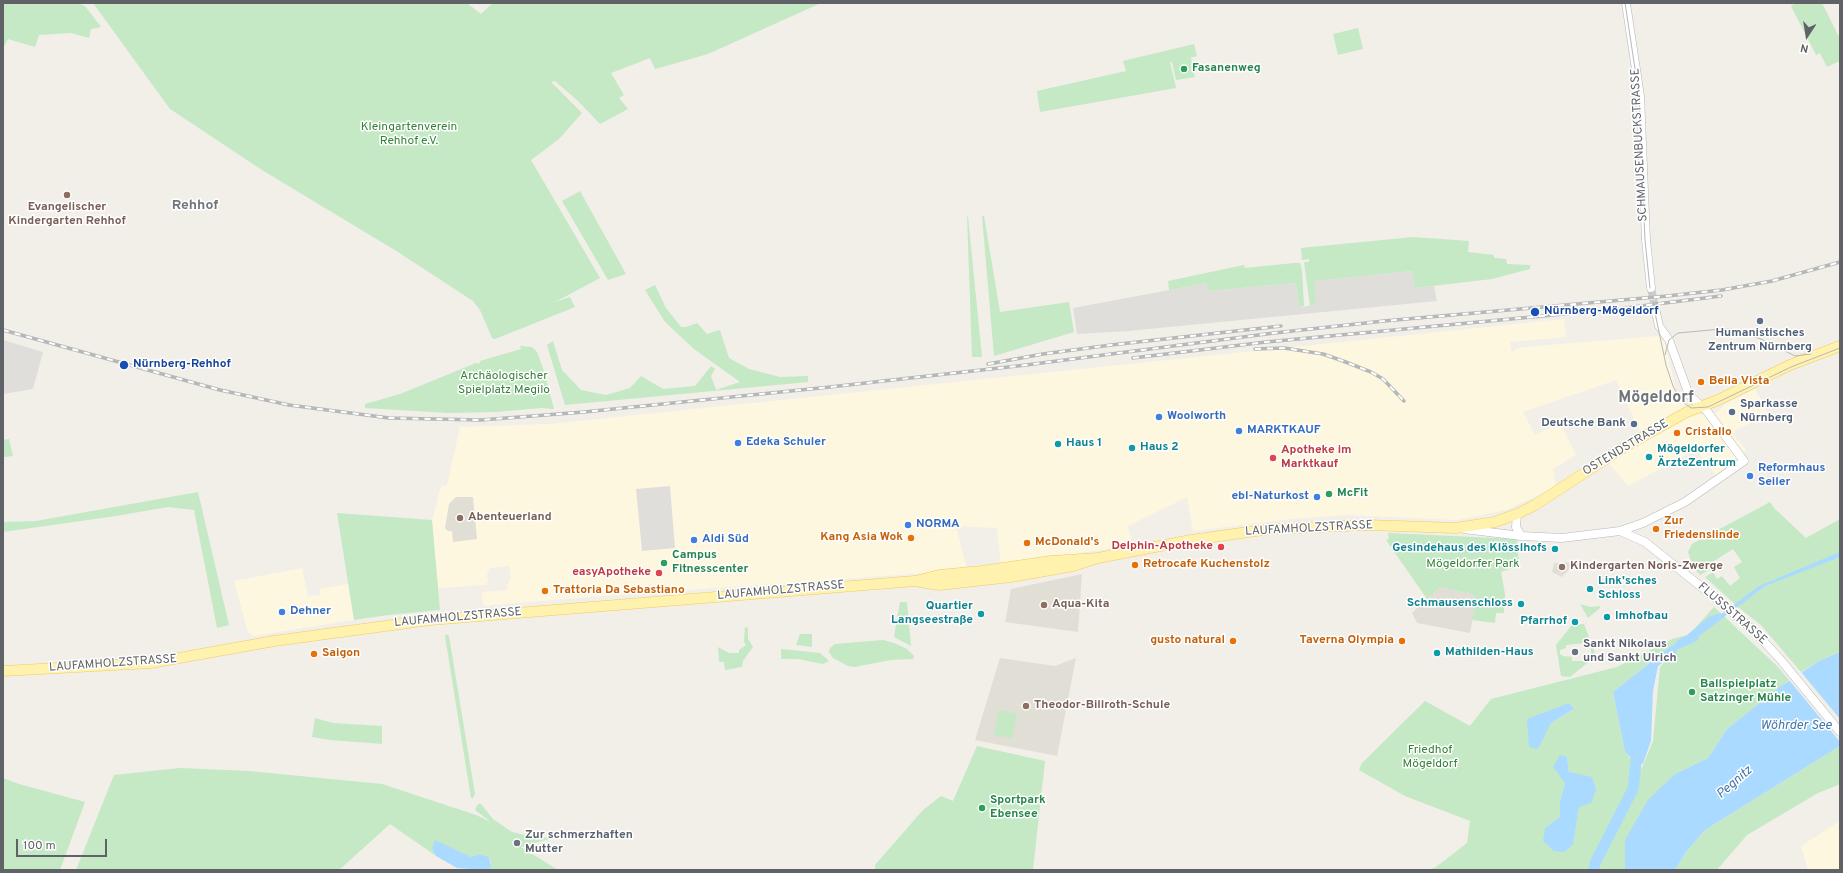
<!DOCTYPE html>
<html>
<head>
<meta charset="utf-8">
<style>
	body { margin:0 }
	#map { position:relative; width:1843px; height:873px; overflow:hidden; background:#f1efe8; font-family:Overpass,sans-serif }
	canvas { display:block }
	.frame { position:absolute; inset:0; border:4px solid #5f6368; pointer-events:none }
	.north { position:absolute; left:1787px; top:16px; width:40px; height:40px; -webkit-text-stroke:3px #fff; paint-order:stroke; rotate:192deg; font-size:11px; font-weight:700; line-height:16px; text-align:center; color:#5f6368 }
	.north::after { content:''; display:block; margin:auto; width:14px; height:18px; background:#5f6368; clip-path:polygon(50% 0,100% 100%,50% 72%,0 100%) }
	.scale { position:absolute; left:16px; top:839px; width:91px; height:18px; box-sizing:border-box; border:2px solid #5f6368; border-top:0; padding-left:5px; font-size:12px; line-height:14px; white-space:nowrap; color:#5f6368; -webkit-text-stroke:3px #fff; paint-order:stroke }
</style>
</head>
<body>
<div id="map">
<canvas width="1843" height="873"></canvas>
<div class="frame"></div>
<div class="north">N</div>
<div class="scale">100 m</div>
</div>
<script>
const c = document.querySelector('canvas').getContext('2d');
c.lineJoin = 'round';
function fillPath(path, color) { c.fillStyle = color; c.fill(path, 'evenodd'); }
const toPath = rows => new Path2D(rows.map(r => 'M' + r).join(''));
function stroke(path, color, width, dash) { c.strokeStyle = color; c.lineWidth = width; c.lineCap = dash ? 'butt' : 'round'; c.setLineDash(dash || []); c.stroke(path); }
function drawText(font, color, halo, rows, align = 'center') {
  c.font = font + ' Overpass,sans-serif'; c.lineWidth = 3; c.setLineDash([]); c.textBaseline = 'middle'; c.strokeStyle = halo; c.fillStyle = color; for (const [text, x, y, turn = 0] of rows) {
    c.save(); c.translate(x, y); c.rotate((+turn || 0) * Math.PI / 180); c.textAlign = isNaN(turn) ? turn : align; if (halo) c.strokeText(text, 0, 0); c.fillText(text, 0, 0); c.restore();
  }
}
fillPath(toPath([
	[1564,319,1566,337,1510,342,1512,353,1516,349,1524,347,1658,336,1665,341,1677,397,1702,415,1718,412,1724,405,1755,389,1768,413,1732,433,1746,450,1738,462,1718,478,1696,450,1628,486,1605,458,1642,436,1616,380,1523,412,1535,435,1560,423,1576,455,1553,469,1556,487,1506,510,1458,520,1346,515,1290,519,1193,531,1187,497,1128,526,1132,545,1001,565,997,528,956,526,967,570,591,597,483,606,482,592,507,590,507,586,511,578,509,566,490,568,487,573,488,581,485,585,438,588,432,520,441,486,447,485,460,427,550,424],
	[302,568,308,597,320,595,320,589,348,584,354,620,253,636,248,632,234,581],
	[1840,821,1840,870,1808,870,1801,846]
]), '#fef7e0');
fillPath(toPath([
	[1412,271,1415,288,1434,286,1437,301,1128,331,1077,334,1073,308,1207,283,1209,291,1296,283,1299,307,1316,305,1313,281],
	[3,340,43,352,33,389,3,394],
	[670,486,675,548,642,551,636,489]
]), '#e0deda');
fillPath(toPath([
	[456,497,473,497,477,539,453,542,452,531,448,531,445,528,449,504],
	[1576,562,1562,577,1552,572,1554,563],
	[1082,574,1078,632,1005,622,1011,589],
	[1440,587,1474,595,1476,601,1470,633,1417,623,1412,613],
	[1000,658,1055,666,1076,658,1057,756,975,740]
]), '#e1ded6');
fillPath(toPath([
	[3,3,78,3,85,6,101,27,91,29,89,38,71,33,39,35,35,47,8,39,5,45,3,44],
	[93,3,467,3,481,14,493,3,821,3,708,54,655,69,650,58,611,73,624,95,619,98,628,109,600,124,578,101,555,81,551,82,582,113,559,139,531,160,600,278,555,302,570,297,575,307,495,339,492,338,480,310,473,301,398,252,262,170,170,109],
	[1796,3,1822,3,1840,39,1840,61,1827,67,1820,53,1816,55,1791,6],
	[1358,28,1363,49,1338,55,1333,34],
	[1194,44,1197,56,1185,59,1191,58,1195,77,1176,80,1172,62,1170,62,1176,88,1040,112,1037,91,1126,71,1123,61],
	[580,191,626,274,608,280,562,201],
	[967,215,968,217,982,357,972,357],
	[982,216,984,216,1000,312,1069,302,1074,332,994,356],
	[1413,237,1469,241,1468,252,1494,255,1494,258,1506,259,1507,264,1530,265,1530,269,1492,279,1415,288,1412,271,1314,281,1316,305,1310,306,1304,262,1309,262,1309,259,1302,260,1301,248],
	[1294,263,1300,263,1302,270,1304,306,1299,307,1296,283,1208,291,1207,283,1169,290,1168,281,1244,265,1245,268],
	[655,285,666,308,681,327,686,327,697,323,707,334,720,330,729,358,749,369,780,377,808,376,808,382,565,405,547,345,553,341,562,370,581,390,606,395,630,388,641,376,663,389,695,386,711,366,715,369,711,376,716,390,740,382,694,349,665,322,645,290],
	[520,346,532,347,537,352,544,371,554,409,541,408,496,412,448,413,365,408,365,404,400,394,476,363,479,364,480,361,521,349],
	[9,439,13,456,4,457,3,440],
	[198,492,229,625,217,628,194,510,168,507,116,516,3,532,3,522,36,521],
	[1770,502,1775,509,1806,538,1840,519,1840,652,1819,661,1801,672,1761,625,1738,607,1705,577,1713,572,1717,579,1722,576,1730,586,1740,578,1734,567,1742,562,1733,549,1708,565,1711,569,1700,575,1693,567,1688,552,1692,544],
	[337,513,432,520,440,610,388,615,354,620],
	[1388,533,1517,539,1519,566,1501,572,1505,594,1504,613,1496,613,1495,623,1472,620,1476,601,1474,595,1440,587,1427,599,1386,540,1389,539],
	[900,602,907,602,911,646,894,637],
	[1580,604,1590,607,1600,606,1600,608,1588,618],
	[1714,607,1777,666,1789,680,1727,729,1708,758,1675,774,1625,840,1625,870,1429,870,1436,867,1467,843,1470,821,1405,796,1359,770,1362,763,1425,701,1470,726,1491,699,1617,667,1672,639,1687,635,1679,639,1673,647,1672,645,1613,692,1625,752,1634,763,1631,780,1642,768,1653,741,1660,667],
	[1569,703,1573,710,1551,723],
	[1567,757,1569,772,1579,806,1573,843,1545,828,1560,817,1560,802,1565,783],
	[1584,624,1596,656,1570,677,1561,676,1556,645,1572,625],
	[1585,643,1586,646,1591,648,1591,656,1587,657,1585,661,1572,661,1572,657,1563,656,1560,654,1560,650,1566,648,1566,645],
	[745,627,748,628,748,639,753,647,743,661,742,667,725,670,724,662,719,662,718,647,729,653,739,653,739,650,746,645,744,642],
	[446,634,449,636,475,794,473,798,471,798,445,636],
	[800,634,812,634,812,647,796,645],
	[883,640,894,643,907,649,914,656,913,659,891,660,854,667,848,666,833,658,829,652,830,648,835,644],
	[781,649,820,653,829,661,823,664,798,659,781,659],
	[999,710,1017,714,1012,738,994,735],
	[315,718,333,723,382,726,382,744,330,740,312,737],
	[977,746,1045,761,1033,870,875,870,875,865,923,810,941,796,953,801],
	[1840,746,1840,784,1818,793,1747,835,1717,870,1675,870,1686,852,1705,830],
	[180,768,249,771,382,784,476,815,491,822,475,810,478,804,481,804,493,819,512,832,537,838,556,837,521,847,558,870,488,870,491,862,489,857,479,854,471,857,432,849,436,856,390,824,339,870,76,870,114,775],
	[3,778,19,784,85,802,60,870,3,870]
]), '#c5e8c5');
fillPath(toPath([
	[1840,552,1840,557,1765,586,1699,636,1697,641,1676,650,1677,652,1658,666,1653,691,1651,741,1643,764,1636,763,1625,752,1613,692,1672,645,1673,646,1679,639,1687,635,1710,616,1723,613,1759,586],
	[1840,652,1840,746,1705,830,1686,852,1675,870,1625,870,1625,840,1648,800,1675,774,1708,758,1727,729,1781,686,1819,661],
	[1569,703,1574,709,1551,723,1538,749,1529,747,1527,719],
	[1560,755,1567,757,1569,772,1592,777,1596,790,1591,803,1579,807,1573,844,1564,852,1554,851,1543,841,1545,828,1560,817,1560,802,1565,783,1553,767],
	[435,840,471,857,479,854,489,857,491,866,488,870,457,868,436,856,432,849]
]), '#aadaff');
fillPath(toPath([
	[1801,672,1840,719,1840,742,1789,680]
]), '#f1efe8');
stroke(toPath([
	[1594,870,1595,863,1633,789,1636,763,1636,748]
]), '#aadaff', 11);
stroke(toPath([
	[1651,288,1655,308]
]), '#ccccc8', 8, [8, 4]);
const minor = toPath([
	[1626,3,1640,96,1646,240,1651,288],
	[1517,514,1516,527,1521,536],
	[1464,529,1521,536,1562,538,1620,531,1643,523,1685,502,1744,461,1706,410,1689,395,1669,340,1659,326,1655,308],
	[1620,531,1645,542,1724,605,1754,631,1780,659,1840,732]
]);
const major = toPath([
	[920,582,939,585,1011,577,1073,566,1098,558,1191,540,1270,529,1367,525,1456,528,1495,522,1517,514,1535,505,1626,446,1687,412,1718,400,1790,365,1840,346],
	[3,671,151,663,274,641,430,620,915,581,939,575,982,571,1051,561,1098,558]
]);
stroke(minor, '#b5b8bc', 9);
stroke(major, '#f2c960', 11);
stroke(minor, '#fff', 8);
stroke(major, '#fff2af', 10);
stroke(toPath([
	[1625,3,1639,95,1645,240,1650,288],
	[1654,308,1666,365,1673,386,1680,400,1691,408,1708,407,1791,367,1840,348],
	[1665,355,1669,340,1678,333,1722,329,1731,329,1761,339,1795,356,1811,354]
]), '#b6b7b8', 1);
const rail = toPath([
	[3,330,220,390,289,405,389,418,481,420,584,412,830,387,1026,365,1274,333,1384,321,1667,296,1722,290,1772,281,1840,262],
	[1255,349,1284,348,1323,354,1343,361,1371,372,1383,379,1404,401],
	[1133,358,1266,342,1617,309,1721,296],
	[988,364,1043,354,1111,345,1281,326]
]);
stroke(rail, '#b6b7b8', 3.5);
stroke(rail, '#fff', 2, [6]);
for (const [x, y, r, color] of [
	[1184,69,4,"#2e9e5b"],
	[67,195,4,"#8d6e63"],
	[1535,312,5,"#1a4fb4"],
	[1760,321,4,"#5c6f8a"],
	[124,365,5,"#1a4fb4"],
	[1701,382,4,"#e8710a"],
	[1732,412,4,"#5c6f8a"],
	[1159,417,4,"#3f7fe0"],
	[1634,424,4,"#5c6f8a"],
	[1239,431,4,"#3f7fe0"],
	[1677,433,4,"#e8710a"],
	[738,443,4,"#3f7fe0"],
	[1058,444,4,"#0f9aa8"],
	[1132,448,4,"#0f9aa8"],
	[1649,457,4,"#0f9aa8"],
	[1273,458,4,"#e0444e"],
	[1750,476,4,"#3f7fe0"],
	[1329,494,4,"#2e9e5b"],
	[1317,497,4,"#3f7fe0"],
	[460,518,4,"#8d6e63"],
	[908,525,4,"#3f7fe0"],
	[1656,529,4,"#e8710a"],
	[911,538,4,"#e8710a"],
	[694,540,4,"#3f7fe0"],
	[1027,543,4,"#e8710a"],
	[1221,547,4,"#e0444e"],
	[1555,549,4,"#0f9aa8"],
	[664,563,4,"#2e9e5b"],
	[1135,565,4,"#e8710a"],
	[1562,567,4,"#8d6e63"],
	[659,573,4,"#e0444e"],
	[1590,589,4,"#0f9aa8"],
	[545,591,4,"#e8710a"],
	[1521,604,4,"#0f9aa8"],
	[1044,605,4,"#8d6e63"],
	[282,612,4,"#3f7fe0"],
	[981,614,4,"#0f9aa8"],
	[1607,617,4,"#0f9aa8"],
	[1575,622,4,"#0f9aa8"],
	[1233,641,4,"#e8710a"],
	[1402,641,4,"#e8710a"],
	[1575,652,4,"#6b7280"],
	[1437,653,4,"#0f9aa8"],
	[314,654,4,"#e8710a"],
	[1692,692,4,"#2e9e5b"],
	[1026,706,4,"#8d6e63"],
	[982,808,4,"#2e9e5b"],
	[517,843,4,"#6b7280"]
]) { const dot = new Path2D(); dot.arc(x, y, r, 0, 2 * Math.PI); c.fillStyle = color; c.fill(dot); stroke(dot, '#fff', 1.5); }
drawText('bold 12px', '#27864d', '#fff', [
	["Fasanenweg",1192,69],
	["McFit",1337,494],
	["Campus",672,556],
	["Fitnesscenter",672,570],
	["Ballspielplatz",1700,685],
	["Satzinger Mühle",1700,699],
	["Sportpark",990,801],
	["Ebensee",990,815]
], 'left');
drawText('12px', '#348238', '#fff', [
	["Kleingartenverein",409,128],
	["Rehhof e.V.",409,142],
	["Archäologischer",504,377],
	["Spielplatz Megilo",504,391],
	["Mögeldorfer Park",1473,565],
	["Friedhof",1430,751],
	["Mögeldorf",1430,765]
]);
drawText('12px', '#5f6368', '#fff', [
	["SCHMAUSENBUCKSTRASSE",1640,145,-93],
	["OSTENDSTRASSE",1626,448,-31],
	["LAUFAMHOLZSTRASSE",1309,529,-3],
	["LAUFAMHOLZSTRASSE",781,591,-5],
	["FLUSSSTRASSE",1732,614,41],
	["LAUFAMHOLZSTRASSE",458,618,-5],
	["LAUFAMHOLZSTRASSE",113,664,-4]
]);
drawText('bold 12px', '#785e54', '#fff', [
	["Evangelischer",67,208,"center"],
	["Kindergarten Rehhof",67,222,"center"],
	["Abenteuerland",468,518],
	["Kindergarten Noris-Zwerge",1570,567],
	["Aqua-Kita",1052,605],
	["Theodor-Billroth-Schule",1034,706]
], 'left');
drawText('bold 12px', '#164399', '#fff', [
	["Nürnberg-Mögeldorf",1544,312],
	["Nürnberg-Rehhof",133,365]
], 'left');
drawText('bold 12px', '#4e5e75', '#fff', [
	["Humanistisches",1760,334],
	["Zentrum Nürnberg",1760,348],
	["Sparkasse",1740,405,"left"],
	["Nürnberg",1740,419,"left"],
	["Deutsche Bank",1626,424,"right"]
]);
drawText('bold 12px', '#c56008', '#fff', [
	["Bella Vista",1709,382],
	["Cristallo",1685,433],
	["Zur",1664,522],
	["Friedenslinde",1664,536],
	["Kang Asia Wok",903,538,"right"],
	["McDonald's",1035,543],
	["Retrocafe Kuchenstolz",1143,565],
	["Trattoria Da Sebastiano",553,591],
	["gusto natural",1225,641,"right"],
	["Taverna Olympia",1394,641,"right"],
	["Saigon",322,654]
], 'left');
drawText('bold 12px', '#366cbe', '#fff', [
	["Woolworth",1167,417],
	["MARKTKAUF",1247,431],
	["Edeka Schuler",746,443],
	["Reformhaus",1758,469],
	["Seiler",1758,483],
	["ebl-Naturkost",1309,497,"right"],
	["NORMA",916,525],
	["Aldi Süd",702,540],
	["Dehner",290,612]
], 'left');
drawText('bold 12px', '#0d838f', '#fff', [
	["Haus 1",1066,444],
	["Haus 2",1140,448],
	["Mögeldorfer",1657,450],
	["ÄrzteZentrum",1657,464],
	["Gesindehaus des Klösslhofs",1547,549,"right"],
	["Link'sches",1598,582],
	["Schloss",1598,596],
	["Schmausenschloss",1513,604,"right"],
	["Quartier",973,607,"right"],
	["Langseestraße",973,621,"right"],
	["Imhofbau",1615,617],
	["Pfarrhof",1567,622,"right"],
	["Mathilden-Haus",1445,653]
], 'left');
drawText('bold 12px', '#be3a42', '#fff', [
	["Apotheke im",1281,451,"left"],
	["Marktkauf",1281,465,"left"],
	["Delphin-Apotheke",1213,547],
	["easyApotheke",651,573]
], 'right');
drawText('bold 12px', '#5b616d', '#fff', [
	["Sankt Nikolaus",1583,645],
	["und Sankt Ulrich",1583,659],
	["Zur schmerzhaften",525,836],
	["Mutter",525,850]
], 'left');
drawText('italic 13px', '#4174aa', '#fff', [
	["Wöhrder See",1796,726],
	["Pegnitz",1735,783,-41]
]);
drawText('bold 14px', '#70757a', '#fff', [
	["Rehhof",195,206]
]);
drawText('bold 16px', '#70757a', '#fff', [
	["Mögeldorf",1656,399]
]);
</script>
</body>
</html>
